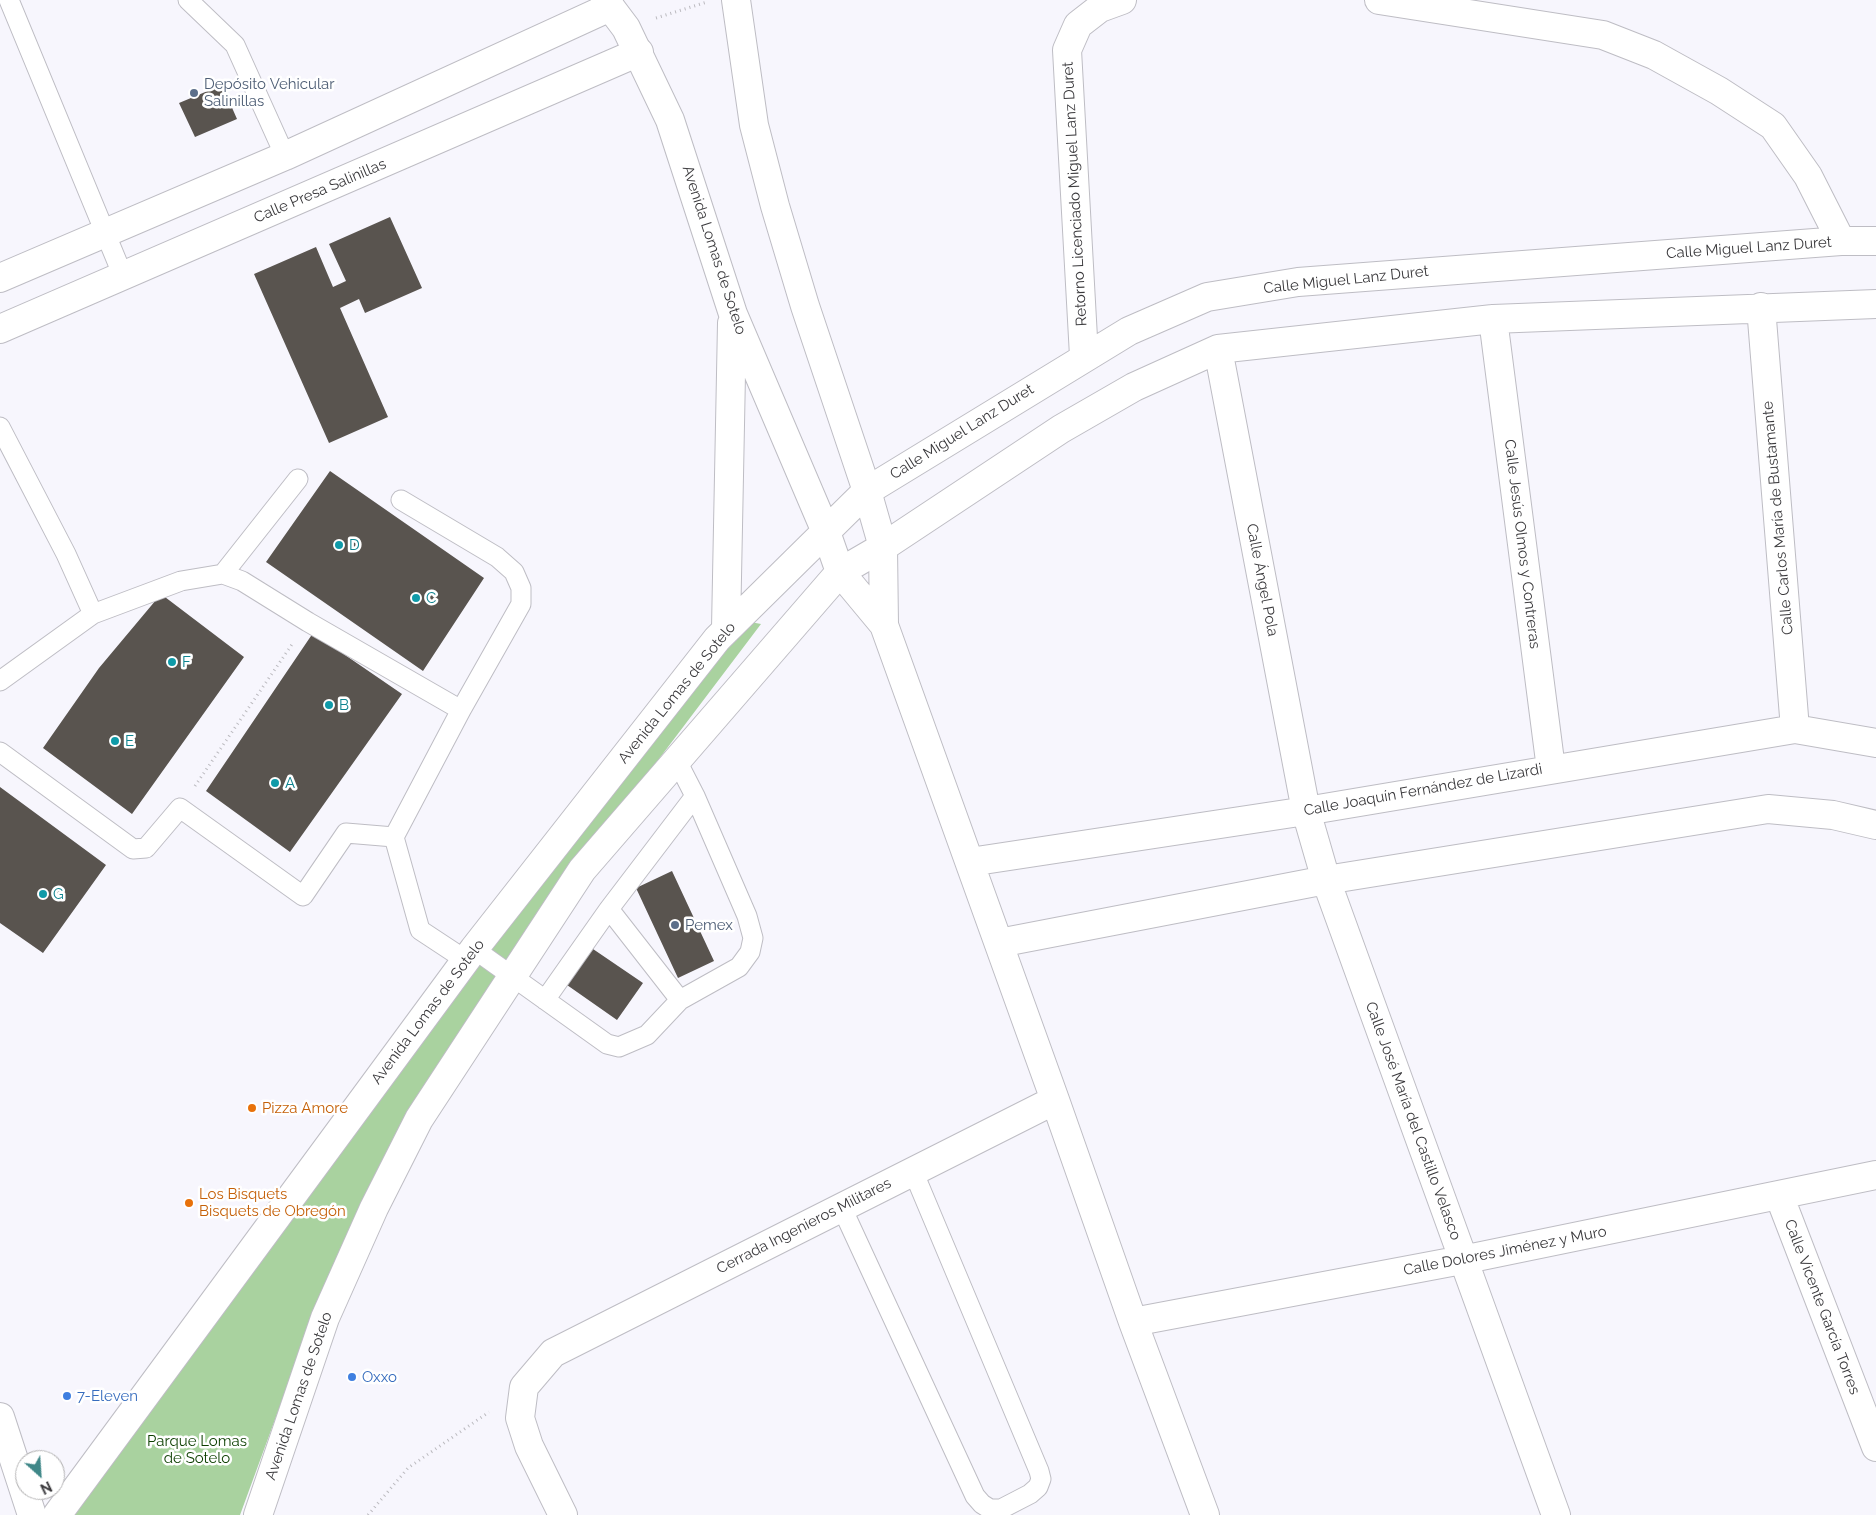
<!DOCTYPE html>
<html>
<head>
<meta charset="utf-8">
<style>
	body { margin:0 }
	#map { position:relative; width:1876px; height:1515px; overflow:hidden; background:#f7f6fd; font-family:Raleway,sans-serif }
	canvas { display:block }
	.north { position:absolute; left:15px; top:1450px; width:50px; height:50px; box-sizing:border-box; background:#fff; border:1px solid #b1b0b1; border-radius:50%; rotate:154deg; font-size:14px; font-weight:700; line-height:20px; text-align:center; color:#3b3a3d }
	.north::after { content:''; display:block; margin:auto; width:18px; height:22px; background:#3f8788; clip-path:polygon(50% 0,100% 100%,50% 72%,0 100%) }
</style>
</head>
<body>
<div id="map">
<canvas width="1876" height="1515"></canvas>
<div class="north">N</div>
</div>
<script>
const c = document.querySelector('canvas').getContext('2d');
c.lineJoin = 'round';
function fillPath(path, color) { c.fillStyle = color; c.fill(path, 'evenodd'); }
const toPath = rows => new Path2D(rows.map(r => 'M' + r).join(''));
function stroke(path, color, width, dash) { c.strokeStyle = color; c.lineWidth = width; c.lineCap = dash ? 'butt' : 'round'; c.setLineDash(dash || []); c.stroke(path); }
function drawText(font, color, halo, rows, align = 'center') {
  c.font = font + ' Raleway,sans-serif'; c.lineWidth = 5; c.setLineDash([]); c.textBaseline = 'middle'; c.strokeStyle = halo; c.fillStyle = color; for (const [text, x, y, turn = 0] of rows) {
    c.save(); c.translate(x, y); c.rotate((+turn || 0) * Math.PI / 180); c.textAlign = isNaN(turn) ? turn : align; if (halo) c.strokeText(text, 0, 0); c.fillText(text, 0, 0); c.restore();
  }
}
fillPath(toPath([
	[745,621,761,624,556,895,306,1335,240,1515,71,1515,553,862]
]), '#a9d29f');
fillPath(toPath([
	[222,85,237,119,195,137,179,103],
	[390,217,422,288,365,313,359,299,340,308,388,417,329,443,254,274,316,247,333,287,346,281,329,244],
	[330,471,484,578,423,671,266,562],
	[161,594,244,657,132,814,43,748,99,668],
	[313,633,402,694,290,852,206,791],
	[0,787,106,865,43,953,0,923],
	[672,871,714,961,678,978,636,888],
	[593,949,643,983,617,1020,567,985]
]), '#59544f');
const lane = toPath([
	[9,0,123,276],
	[188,0,235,45,285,156],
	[0,427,66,554,93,614,0,681],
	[401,500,497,557,514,572,521,588,521,604,461,710],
	[223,574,298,479],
	[0,752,133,849,146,848,180,808,303,896,346,833,394,837,461,710,308,622,242,581,223,574,181,581,93,614],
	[394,837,420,930,467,961],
	[609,909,680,1000],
	[474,949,607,1044,619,1047,647,1035,680,1000,739,967,750,952,753,938,747,916,695,796,676,759],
	[545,1000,609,909,695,796],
	[842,1208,975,1496,982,1504,990,1509,1001,1509,1030,1494,1038,1487,1041,1479,1039,1471,913,1171]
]);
const street = toPath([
	[1379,0,1603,35,1654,55,1719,91,1773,126,1808,176,1841,241],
	[0,278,285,156,610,7],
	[1761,307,1795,729],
	[1493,319,1551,769],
	[0,329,639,52],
	[1218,349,1306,811,1326,880,1556,1515],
	[1084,356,1067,50,1078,25,1100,8,1122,0],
	[867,491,1129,331,1207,297,1298,282,1841,241,1876,241],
	[840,572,884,625],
	[970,862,1306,811,1795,729,1876,743],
	[999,943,1326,880,1768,809,1833,815,1876,825],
	[1779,1195,1876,1447],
	[1133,1322,1462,1260,1876,1175],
	[0,1417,32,1515],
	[563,1515,529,1446,520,1418,524,1387,553,1353,1055,1100],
	[1205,1515,1133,1322,1055,1100,884,625,883,547,1061,429,1134,387,1218,349,1493,319,1876,304]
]);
const secondary = toPath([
	[605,0,626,28,670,120,733,314,826,532,840,572],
	[726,628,732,323],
	[57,1515,474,949,717,639,867,491],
	[258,1515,325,1318,374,1208,419,1119,582,870,840,572,883,547,867,491,805,306,775,206,754,125,736,0]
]);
stroke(lane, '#bebdc4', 21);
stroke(street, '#bebdc4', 30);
stroke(secondary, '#bebdc4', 30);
stroke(toPath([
	[656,18,707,2],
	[195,786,293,643],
	[368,1515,408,1468,489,1412]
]), '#bbbabf', 3, [1, 4]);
stroke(lane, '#fff', 19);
stroke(street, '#fff', 28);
stroke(secondary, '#fff', 28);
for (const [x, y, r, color] of [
	[194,93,5,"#5c6f8a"],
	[339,545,5,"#0f9aa8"],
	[416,598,5,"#0f9aa8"],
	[172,662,5,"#0f9aa8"],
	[329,705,5,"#0f9aa8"],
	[115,741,5,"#0f9aa8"],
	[275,783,5,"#0f9aa8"],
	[43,894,5,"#0f9aa8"],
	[675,925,5,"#5c6f8a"],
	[252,1108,5,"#e8710a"],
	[189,1203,5,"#e8710a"],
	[352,1377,5,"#3f7fe0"],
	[67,1396,5,"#3f7fe0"]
]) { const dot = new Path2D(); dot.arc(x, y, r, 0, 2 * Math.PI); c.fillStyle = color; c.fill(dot); stroke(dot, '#fff', 2); }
drawText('15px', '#4e5e75', '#fff', [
	["Depósito Vehicular",204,84],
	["Salinillas",204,101],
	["Pemex",685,925]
], 'left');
drawText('15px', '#3b3a3d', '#fff', [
	["Calle Presa Salinillas",320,191,-23],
	["Retorno Licenciado Miguel Lanz Duret",1075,194,-93],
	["Calle Miguel Lanz Duret",1749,248,-4],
	["Avenida Lomas de Sotelo",714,250,72],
	["Calle Miguel Lanz Duret",1346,280,-6],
	["Calle Miguel Lanz Duret",962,432,-32],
	["Calle Carlos María de Bustamante",1778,518,-95],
	["Calle Jesús Olmos y Contreras",1522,544,83],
	["Calle Ángel Pola",1262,580,79],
	["Avenida Lomas de Sotelo",677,693,-51],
	["Calle Joaquín Fernández de Lizardi",1423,790,-10],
	["Avenida Lomas de Sotelo",428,1012,-53],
	["Calle José María del Castillo Velasco",1413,1121,70],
	["Cerrada Ingenieros Militares",804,1226,-27],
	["Calle Dolores Jiménez y Muro",1505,1251,-11],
	["Calle Vicente García Torres",1822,1307,69],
	["Avenida Lomas de Sotelo",299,1396,-71]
]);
drawText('15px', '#0d838f', '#fff', [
	["D",349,545],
	["C",426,598],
	["F",182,662],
	["B",339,705],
	["E",125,741],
	["A",285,783],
	["G",53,894]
], 'left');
drawText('15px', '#c56008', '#fff', [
	["Pizza Amore",262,1108],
	["Los Bisquets",199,1194],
	["Bisquets de Obregón",199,1211]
], 'left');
drawText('15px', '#366cbe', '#fff', [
	["Oxxo",362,1377],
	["7-Eleven",77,1396]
], 'left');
drawText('15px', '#0c3f00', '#fff', [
	["Parque Lomas",197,1441],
	["de Sotelo",197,1458]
]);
</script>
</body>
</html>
